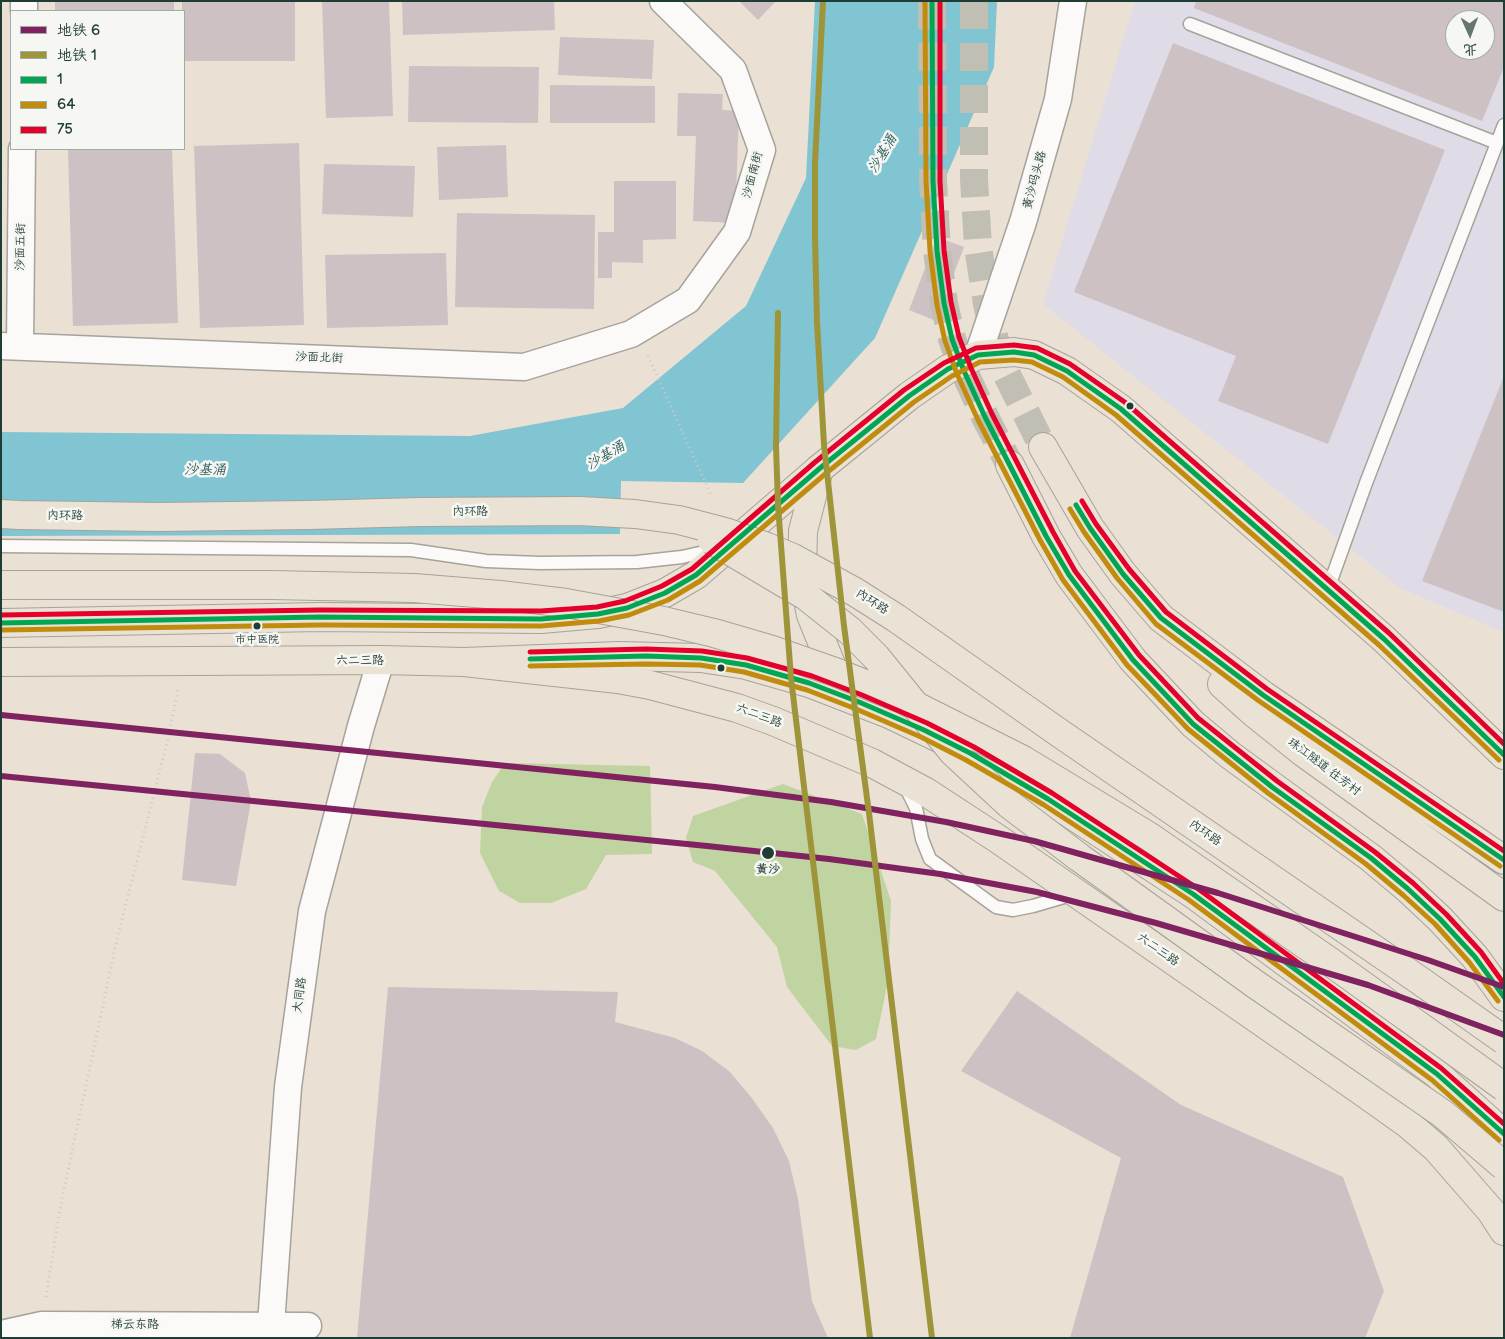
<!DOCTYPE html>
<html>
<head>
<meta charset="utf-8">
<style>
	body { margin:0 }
	#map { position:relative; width:1505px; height:1339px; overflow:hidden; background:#eae0d3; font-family:"Balsamiq Sans","LXGW WenKai TC",sans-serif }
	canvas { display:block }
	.frame { position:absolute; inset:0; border:2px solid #1f3d34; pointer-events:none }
	.legend { position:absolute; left:10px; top:10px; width:175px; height:140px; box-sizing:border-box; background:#f6f6f2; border:1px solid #a0aca6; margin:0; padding:6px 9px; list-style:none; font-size:15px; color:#1f3d34 }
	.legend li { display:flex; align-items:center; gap:10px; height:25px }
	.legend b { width:25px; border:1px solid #a0aca6 }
	.north { position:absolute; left:1445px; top:10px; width:50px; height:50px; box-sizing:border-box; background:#f6f6f2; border:1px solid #a0aca6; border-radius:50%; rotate:178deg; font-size:14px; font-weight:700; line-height:20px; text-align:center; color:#1f3d34 }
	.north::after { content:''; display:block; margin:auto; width:18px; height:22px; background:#66766c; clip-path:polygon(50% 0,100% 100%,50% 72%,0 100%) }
</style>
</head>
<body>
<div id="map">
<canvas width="1505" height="1339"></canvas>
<div class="frame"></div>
<ul class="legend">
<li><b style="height:6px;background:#80225f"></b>地铁 6</li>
<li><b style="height:6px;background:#9e953a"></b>地铁 1</li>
<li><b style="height:6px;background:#00a651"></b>1</li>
<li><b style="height:6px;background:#c18c0d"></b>64</li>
<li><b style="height:6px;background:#e4002b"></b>75</li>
</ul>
<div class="north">北</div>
</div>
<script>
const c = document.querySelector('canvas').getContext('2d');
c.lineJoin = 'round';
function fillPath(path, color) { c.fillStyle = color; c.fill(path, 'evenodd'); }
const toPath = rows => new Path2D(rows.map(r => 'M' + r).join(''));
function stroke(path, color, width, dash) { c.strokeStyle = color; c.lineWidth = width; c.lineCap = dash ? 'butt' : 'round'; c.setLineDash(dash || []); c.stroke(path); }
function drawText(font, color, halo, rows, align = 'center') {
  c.font = font + ' "Balsamiq Sans","LXGW WenKai TC",sans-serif'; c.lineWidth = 5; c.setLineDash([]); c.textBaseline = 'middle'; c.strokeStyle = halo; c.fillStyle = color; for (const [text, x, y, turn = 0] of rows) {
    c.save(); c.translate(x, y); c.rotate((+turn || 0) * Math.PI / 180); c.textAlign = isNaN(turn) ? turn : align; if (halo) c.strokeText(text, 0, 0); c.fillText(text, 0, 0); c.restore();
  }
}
fillPath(toPath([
	[1135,1,1504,1,1504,632,1400,588,1043,304],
	[1455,20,1485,20,1485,50,1455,50]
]), '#dfdce8');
fillPath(toPath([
	[505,763,650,766,652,854,606,855,586,889,551,903,520,903,499,891,480,853,482,807,492,782],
	[783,784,862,814,891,901,888,981,876,1039,856,1050,832,1046,787,987,777,947,715,871,693,862,686,838,693,816]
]), '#c0d4a1');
fillPath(toPath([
	[815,1,997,1,994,67,875,338,743,483,621,481,620,534,1,536,1,432,470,436,623,408,746,306,806,178]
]), '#81c4d2');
fillPath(toPath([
	[55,1,174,1,174,11,55,11],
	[182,1,295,1,295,61,184,61,184,11,182,11],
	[322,1,389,1,393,116,326,118],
	[402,1,554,1,555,30,403,35],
	[739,1,776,1,758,20],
	[1196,1,1504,1,1504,67,1482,121,1194,8],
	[1455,20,1485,20,1485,50,1455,50],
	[560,37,654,40,652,79,558,75],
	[1173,43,1445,150,1328,444,1218,401,1236,356,1074,292],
	[409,66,539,67,538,123,408,122],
	[550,85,655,86,655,123,550,123],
	[678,93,723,94,722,110,739,111,735,223,693,221,696,136,677,136],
	[299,143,304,325,200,328,194,146],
	[506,145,508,197,439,200,437,147],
	[68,149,172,149,178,323,73,326],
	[324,164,415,166,413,217,322,214],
	[614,181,676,181,676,239,643,240,643,263,612,262,612,278,598,278,598,232,614,232],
	[457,213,595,215,594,309,455,307],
	[937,237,964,247,936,321,909,310],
	[446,253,448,325,327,328,325,255],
	[1504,376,1504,612,1422,581],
	[195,753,220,754,245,773,251,801,236,886,182,880],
	[388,987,618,992,615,1022,675,1038,702,1051,729,1071,751,1097,773,1128,789,1161,798,1199,812,1301,828,1338,357,1338],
	[1017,991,1181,1105,1343,1177,1384,1291,1365,1338,1070,1338,1121,1158,961,1071]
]), '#cdc1c4');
stroke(toPath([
	[932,1,933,181,937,251,944,303,952,339,964,371,985,417,1010,465],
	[974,1,974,179,978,247,987,304,995,340,1007,375,1043,447]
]), '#c1bfb3', 28, [28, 14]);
const lane = toPath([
	[1190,24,1497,143],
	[1,546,411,550,486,561,540,563,637,562,682,557,717,549],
	[1328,589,1366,483,1504,125],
	[905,786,916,808,922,839,930,859,996,907,1013,910,1033,906,1074,894]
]);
const street = toPath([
	[24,11,24,1],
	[1,346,524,367,631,334,688,300,737,232,762,150,733,70,663,1],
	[20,346,22,149],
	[978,355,1023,222,1058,99,1073,1],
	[1,1334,42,1325,308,1326],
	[270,1338,288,1087,312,911,361,726,381,660]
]);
const primary = toPath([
	[1,623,320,617,541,619,598,614,627,608,665,593,696,575,819,469,909,396,948,369,978,355,1014,352,1034,355,1067,371,1121,409,1384,639,1504,755],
	[1,662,381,660,464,662,618,679,650,685,737,708,773,721,872,763,926,792,998,839,1360,1090,1408,1124,1436,1148,1491,1211,1504,1231]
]);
const highway = toPath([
	[1043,447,1090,528,1123,574,1161,618,1263,695,1504,860],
	[1010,465,1046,536,1069,575,1133,660,1193,724,1230,755,1371,858,1408,889,1440,919,1475,957,1504,997],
	[819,469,803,531,802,571,811,615,841,689],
	[1,514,19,515,159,517,308,515],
	[1,585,271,585,414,588],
	[464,662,619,656,701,658,746,665,809,683,889,714,970,753,1048,799,1193,894,1437,1074,1504,1134],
	[1222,684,1253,712,1304,753,1504,897]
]);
stroke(lane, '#a5a39b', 15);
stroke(street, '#a5a39b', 29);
stroke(primary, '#a5a39b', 30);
stroke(highway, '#a5a39b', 30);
stroke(toPath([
	[648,356,711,495],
	[46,1297,60,1208,117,939,168,739,178,690]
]), '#cbcac7', 3, [1, 4]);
stroke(lane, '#fcfaf8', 12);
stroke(street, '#fcfaf8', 26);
stroke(primary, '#ebe2d6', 28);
stroke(highway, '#ebe2d6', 28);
const highwayBridge = toPath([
	[308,515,420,512,579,511,635,514,679,520,725,532,767,547,793,558,855,592,896,618,1058,732,1419,980,1504,1040],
	[712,540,806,596,850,631,876,657,953,752,1009,804,1080,858,1255,984,1443,1114,1504,1166],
	[414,588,500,595,566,603,664,621,714,633,772,650,835,672,902,699,1023,760,1150,837,1329,961,1504,1087]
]);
stroke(highwayBridge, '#a5a39b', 30, []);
stroke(highwayBridge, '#ebe2d6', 28);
stroke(toPath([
	[932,1,933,181,937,251,944,303,952,339,964,371,985,417,1046,536,1069,575,1133,660,1193,724,1272,787,1371,858,1408,889,1440,919,1475,957,1504,997],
	[1076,505,1090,528,1123,574,1161,618,1263,695,1504,860],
	[1,623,320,617,541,619,598,614,627,608,665,593,696,575,819,469,909,396,948,369,978,355,1014,352,1034,355,1067,371,1121,409,1384,639,1504,755],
	[530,659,646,656,701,658,746,665,809,683,859,702,924,730,970,753,1048,799,1193,894,1437,1074,1504,1134]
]), '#00a651', 5);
stroke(toPath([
	[925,1,926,181,930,251,937,305,945,341,957,374,978,420,1040,540,1063,580,1127,665,1188,729,1268,793,1366,864,1403,895,1435,924,1469,962,1498,1001],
	[1070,509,1084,532,1117,578,1156,624,1259,701,1500,866],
	[1,630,320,625,541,626,599,621,629,615,668,600,700,581,824,475,914,402,952,376,980,362,1014,360,1032,362,1063,377,1116,415,1379,645,1499,760],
	[530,666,646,664,700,665,744,672,807,690,856,709,921,737,966,760,1044,805,1189,900,1432,1080,1499,1140]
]), '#c18c0d', 5);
stroke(toPath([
	[940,1,940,181,944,250,951,302,959,337,971,368,992,414,1053,532,1075,571,1139,655,1198,718,1277,781,1375,852,1413,883,1446,914,1481,952,1504,984],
	[1082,501,1096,524,1129,569,1166,612,1267,689,1504,851],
	[1,615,320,610,541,611,597,607,625,601,662,586,692,569,814,463,904,390,944,363,976,348,1014,345,1037,348,1070,364,1126,403,1389,633,1504,744],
	[530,652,646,649,702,651,747,658,812,676,862,695,927,723,974,747,1052,793,1197,888,1441,1068,1504,1124]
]), '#e4002b', 5);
stroke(toPath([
	[1,715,715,787,831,802,946,822,1034,841,1218,893,1428,960,1504,987],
	[1,776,707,846,829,859,940,874,1037,892,1156,923,1368,985,1504,1035]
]), '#80225f', 6);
stroke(toPath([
	[823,1,815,163,815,236,817,322,824,445,844,626,869,813,932,1338],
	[778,313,776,446,778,505,791,678,870,1338]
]), '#9e953a', 6);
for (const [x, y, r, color] of [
	[1130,406,4.5,"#1f3d34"],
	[257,626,4.5,"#1f3d34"],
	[721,668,4.5,"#1f3d34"],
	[768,853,7,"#1f3d34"]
]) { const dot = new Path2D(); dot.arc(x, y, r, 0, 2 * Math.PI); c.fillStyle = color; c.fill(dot); stroke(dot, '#f6f6f2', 2); }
drawText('11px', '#1f3d34', '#f6f6f2', [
	["市中医院",257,640]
]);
drawText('12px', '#1f3d34', '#f6f6f2', [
	["沙面南街",753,175,-75],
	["黄沙码头路",1035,180,-75],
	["沙面五街",21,247,-89],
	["沙面北街",319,358,2],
	["内环路",470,512],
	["内环路",65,516,1],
	["内环路",872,602,33],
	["六二三路",360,661],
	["六二三路",759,716,20],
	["珠江隧道 往芳村",1324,767,37],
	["内环路",1205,833,35],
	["六二三路",1158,950,35],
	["大同路",300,995,-82],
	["梯云东路",135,1325]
]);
drawText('bold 12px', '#1f3d34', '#f6f6f2', [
	["黄沙",768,870]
]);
drawText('italic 14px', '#2c5c5c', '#f6f6f2', [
	["沙基涌",883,154,-59],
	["沙基涌",606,456,-31],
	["沙基涌",205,470]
]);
</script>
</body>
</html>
